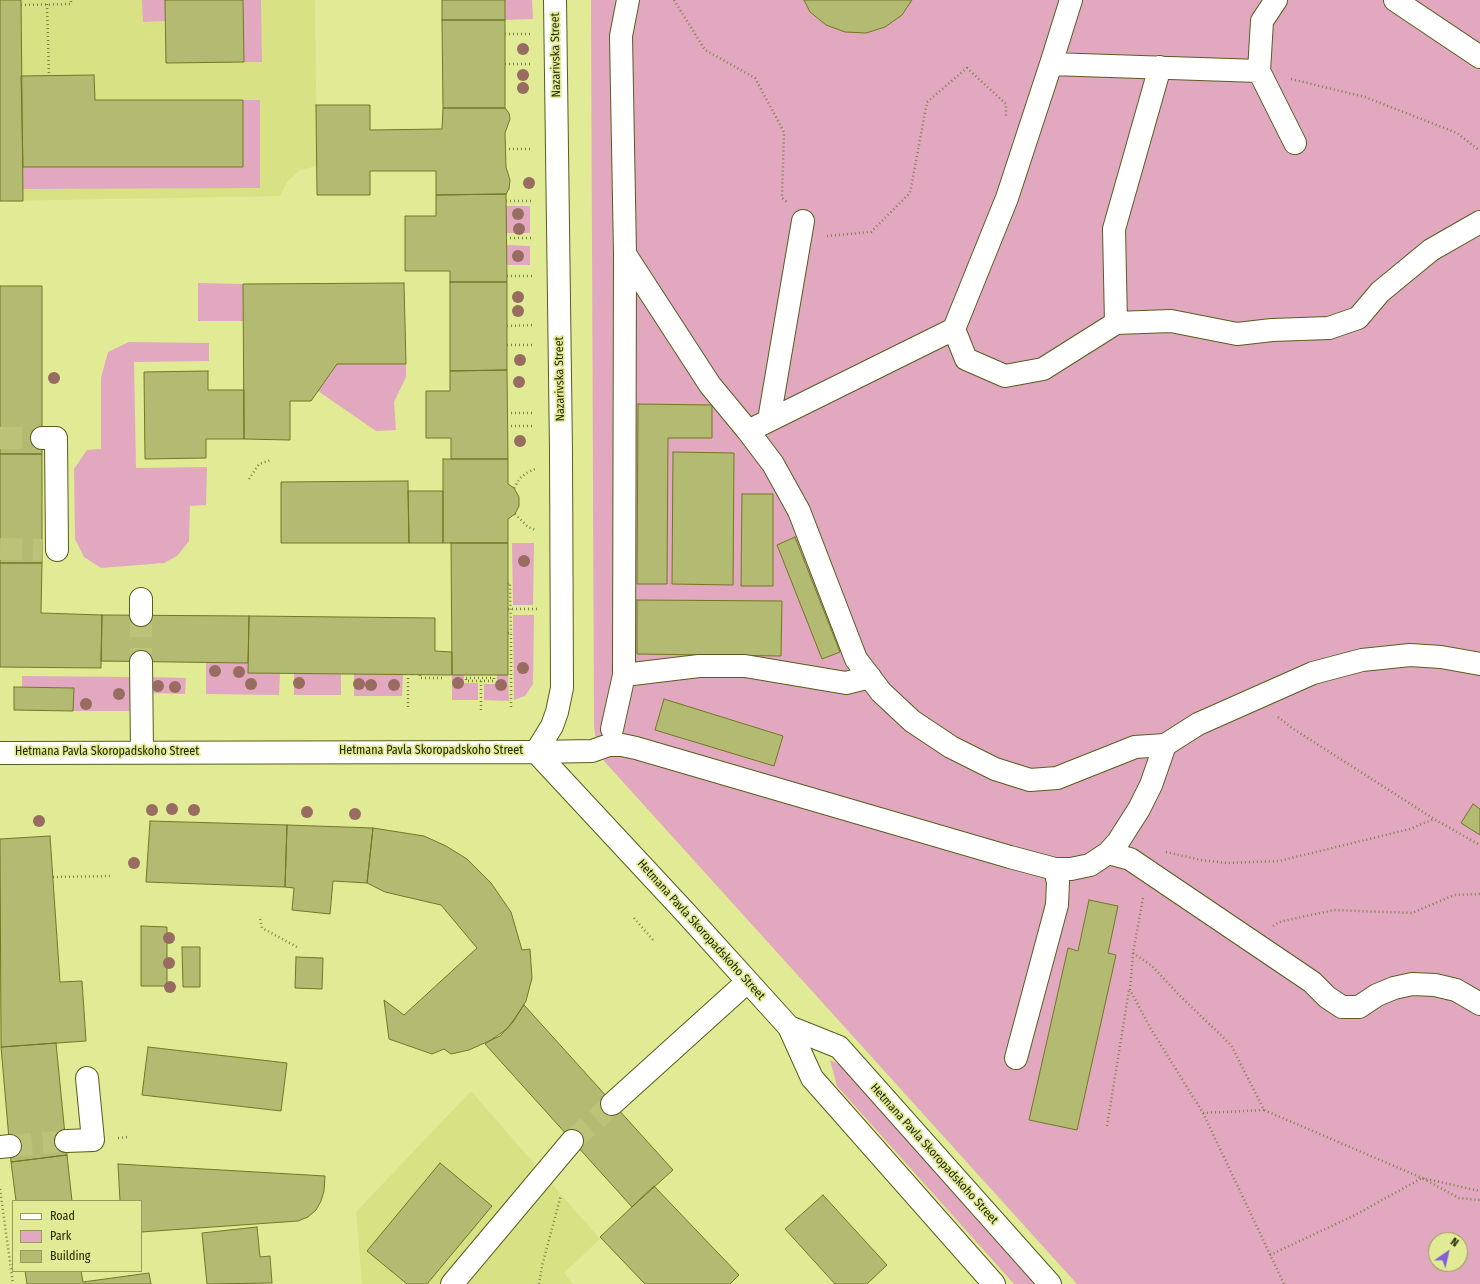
<!DOCTYPE html>
<html>
<head>
<meta charset="utf-8">
<style>
	body { margin:0 }
	#map { position:relative; width:1480px; height:1284px; overflow:hidden; background:#e1ea95; font-family:"Fira Sans Condensed",sans-serif }
	canvas { display:block }
	.legend { position:absolute; left:12px; top:1200px; width:130px; height:72px; box-sizing:border-box; background:#e1ea95; border:1px solid #969c5b; margin:0; padding:5px 7px; list-style:none; font-size:12px; color:#252804 }
	.legend li { display:flex; align-items:center; gap:8px; height:20px }
	.legend b { width:20px; border:1px solid #969c5b }
	.north { position:absolute; left:1428px; top:1232px; width:40px; height:40px; box-sizing:border-box; background:#e1ea95; border:1px solid #969c5b; border-radius:50%; rotate:34deg; font-size:11px; font-weight:700; line-height:16px; text-align:center; color:#252804 }
	.north::after { content:''; display:block; margin:auto; width:14px; height:18px; background:#835fda; clip-path:polygon(50% 0,100% 100%,50% 72%,0 100%) }
</style>
</head>
<body>
<div id="map">
<canvas width="1480" height="1284"></canvas>
<ul class="legend">
<li><b style="height:5px;background:#fff"></b>Road</li>
<li><b style="height:11px;background:#e1a8bf"></b>Park</li>
<li><b style="height:11px;background:#b3ba72"></b>Building</li>
</ul>
<div class="north">N</div>
</div>
<script>
const c = document.querySelector('canvas').getContext('2d');
c.lineJoin = 'round';
function fillPath(path, color) { c.fillStyle = color; c.fill(path, 'evenodd'); }
const toPath = rows => new Path2D(rows.map(r => 'M' + r).join(''));
function stroke(path, color, width, dash) { c.strokeStyle = color; c.lineWidth = width; c.lineCap = dash ? 'butt' : 'round'; c.setLineDash(dash || []); c.stroke(path); }
function drawText(font, color, halo, rows, align = 'center') {
  c.font = font + ' "Fira Sans Condensed",sans-serif'; c.lineWidth = 3.5; c.setLineDash([]); c.textBaseline = 'middle'; c.strokeStyle = halo; c.fillStyle = color; for (const [text, x, y, turn = 0] of rows) {
    c.save(); c.translate(x, y); c.rotate((+turn || 0) * Math.PI / 180); c.textAlign = isNaN(turn) ? turn : align; if (halo) c.strokeText(text, 0, 0); c.fillText(text, 0, 0); c.restore();
  }
}
fillPath(toPath([
	[0,0,315,0,317,166,300,170,287,182,280,196,0,201],
	[471,1091,600,1239,564,1273,573,1284,362,1284,356,1212]
]), '#d8e184');
fillPath(toPath([
	[142,0,165,0,165,21,143,22],
	[243,0,261,0,262,62,244,62],
	[505,0,532,0,533,19,505,20],
	[591,0,1480,0,1480,1284,1077,1284,604,761,595,735,594,725],
	[1436,1240,1460,1240,1460,1264,1436,1264],
	[243,100,260,100,260,188,23,189,23,167,243,166],
	[506,206,530,206,530,233,506,233],
	[507,245,530,246,530,265,507,265],
	[198,283,243,284,243,321,198,321],
	[129,342,209,343,209,361,134,362,136,468,207,467,206,505,190,506,189,541,177,556,164,563,101,568,84,557,75,539,74,469,87,450,101,449,101,378,108,352],
	[337,364,406,364,406,377,394,402,396,430,376,431,318,391],
	[512,543,534,543,533,605,513,605],
	[513,615,534,615,533,684,525,696,514,700],
	[206,662,248,663,249,673,280,673,279,695,206,694],
	[294,673,341,674,341,695,294,695],
	[354,674,403,674,402,696,354,696],
	[452,675,464,675,464,683,478,683,478,700,452,700],
	[497,675,508,675,509,701,484,700,484,684,497,684],
	[22,676,131,677,131,711,73,711,73,688,22,687],
	[150,677,186,678,185,694,150,693],
	[830,1060,852,1071,1041,1284,1014,1284,837,1086]
]), '#e1a8bf');
const building = toPath([
	[0,0,21,0,23,201,0,201,0,0],
	[165,0,243,0,244,62,166,63,165,0],
	[442,0,505,0,505,20,442,20,442,0],
	[804,0,912,0,902,15,885,27,866,33,845,32,826,25,810,12,804,0],
	[442,20,505,20,505,108,443,108,442,20],
	[94,75,95,100,243,100,243,167,23,167,21,76,94,75],
	[316,105,370,105,370,130,442,129,443,108,505,108,509,113,510,119,505,133,506,167,510,180,509,189,506,194,436,195,436,171,370,171,370,195,317,195,316,105],
	[506,194,507,282,450,282,450,271,405,271,405,216,436,216,436,195,506,194],
	[450,282,507,282,507,370,450,371,450,282],
	[404,283,406,364,337,364,311,401,290,401,290,440,244,439,243,284,404,283],
	[0,286,42,286,42,454,0,454,0,286],
	[507,370,508,459,451,459,451,438,426,438,426,391,450,391,450,371,507,370],
	[208,371,208,390,244,390,244,439,206,439,206,458,145,459,144,372,208,371],
	[638,404,712,405,712,438,668,438,667,584,637,584,638,404],
	[673,452,734,453,733,585,672,584,673,452],
	[0,454,42,454,42,563,0,563,0,454],
	[443,459,508,459,508,484,514,488,519,497,519,506,515,514,508,519,508,543,443,543,443,459],
	[408,481,409,543,281,543,281,482,408,481],
	[408,491,443,491,443,543,409,543,408,491],
	[742,494,773,494,773,586,741,586,742,494],
	[795,537,840,652,822,659,777,545,795,537],
	[451,543,508,543,508,675,452,675,451,543],
	[0,563,42,563,41,613,102,615,101,668,0,667,0,563],
	[637,600,782,601,781,656,637,654,637,600],
	[102,615,249,616,248,663,101,661,102,615],
	[249,616,435,618,435,651,452,652,452,675,248,673,249,616],
	[14,687,74,688,73,711,14,710,14,687],
	[664,699,783,736,774,766,655,730,664,699],
	[1473,804,1480,809,1480,835,1461,823,1473,804],
	[150,821,287,825,285,887,146,882,150,821],
	[287,825,373,828,367,883,333,881,330,914,292,910,294,888,285,887,287,825],
	[373,828,424,836,446,846,467,859,491,883,511,912,522,950,530,949,532,978,526,1001,513,1022,500,1036,469,1050,451,1054,444,1049,432,1054,389,1039,384,1000,404,1015,477,948,441,905,385,892,367,883,373,828],
	[50,836,60,982,82,981,86,1041,1,1047,0,839,50,836],
	[1089,900,1118,906,1108,953,1116,955,1077,1130,1029,1120,1068,948,1078,951,1089,900],
	[141,926,167,927,167,986,141,986,141,926],
	[182,947,200,947,200,987,183,987,182,947],
	[296,957,323,958,322,989,295,988,296,957],
	[524,1005,673,1170,632,1207,485,1044,507,1029,524,1005],
	[56,1043,67,1155,11,1162,1,1047,56,1043],
	[148,1047,287,1063,281,1111,142,1095,148,1047],
	[67,1155,72,1201,16,1201,11,1162,67,1155],
	[440,1163,492,1206,427,1284,407,1284,367,1251,440,1163],
	[118,1164,325,1176,324,1191,321,1201,316,1210,308,1217,298,1221,141,1232,141,1201,120,1201,118,1164],
	[654,1186,739,1275,730,1284,645,1284,600,1237,654,1186],
	[823,1195,887,1265,867,1284,835,1284,785,1229,823,1195],
	[257,1227,260,1257,270,1256,272,1283,207,1284,202,1233,257,1227],
	[25,1271,81,1271,83,1282,149,1273,151,1284,27,1284,25,1271]
]);
fillPath(building, '#b3ba72');
stroke(building, '#727822', 1);
stroke(toPath([
	[0,438,42,438],
	[0,549,42,550],
	[141,615,141,662],
	[572,1141,612,1104],
	[10,1146,66,1141]
]), '#bbc378', 22, [22, 11]);
const minor = toPath([
	[1276,0,1262,21,1259,71,1295,143],
	[1395,0,1480,57],
	[1051,64,1071,0],
	[625,254,710,385,748,431],
	[1116,323,1114,229,1160,67],
	[954,329,966,359,1005,376,1043,369,1116,323,1171,321,1237,334,1272,330,1329,328,1358,318,1380,292,1431,250,1480,222],
	[769,420,803,221],
	[42,438,56,438,57,550],
	[141,599,141,615],
	[141,662,142,751],
	[624,675,699,666,745,666,846,683,870,677],
	[612,729,624,675,625,254,621,36,628,0],
	[1165,745,1135,747,1057,778,1030,780,995,769,951,747,912,721,881,692,856,659,799,511,773,464,748,431,954,329,1007,198,1051,64,1259,71],
	[536,752,592,751,609,745,622,745,636,748,1010,857,1055,869,1071,869,1090,865,1108,853,1118,842,1139,809,1151,785,1165,745,1198,724,1313,673,1362,660,1410,655,1441,657,1480,664],
	[536,752,552,726,557,712,562,688,561,451,555,0],
	[1108,853,1130,859,1312,982,1327,997,1342,1007,1359,1007,1377,995,1394,988,1412,984,1435,985,1456,990,1480,1004],
	[1016,1058,1057,905,1058,882,1055,869],
	[612,1104,747,982],
	[66,1141,93,1140,87,1078],
	[0,1147,10,1146],
	[452,1284,572,1141]
]);
const major = toPath([
	[0,753,536,752,684,911,789,1027,812,1078,994,1284],
	[789,1027,839,1047,1050,1284]
]);
stroke(minor, '#595d1d', 24);
stroke(major, '#595d1d', 24);
stroke(toPath([
	[674,0,705,50,755,78,784,132,782,198,787,202],
	[47,4,49,75],
	[21,5,71,4,71,0],
	[505,34,530,34],
	[505,64,531,64],
	[1291,79,1365,97,1457,133,1480,151],
	[505,149,533,149],
	[506,201,532,201],
	[827,236,871,232,910,193,927,102,967,68,1006,104,1006,116],
	[506,238,534,238],
	[507,276,534,276],
	[507,326,534,325],
	[507,345,534,345],
	[507,413,535,413],
	[507,426,535,426],
	[249,479,259,464,271,460],
	[514,488,520,478,528,472,535,469],
	[515,514,528,527,536,530],
	[508,584,510,583,511,633],
	[508,609,537,609],
	[508,633,511,633,511,710],
	[408,674,408,709],
	[420,675,420,678,443,678],
	[466,678,494,678,494,681,466,681,466,678],
	[481,681,481,710],
	[1278,717,1292,728,1434,819,1480,845],
	[1166,852,1201,860,1227,863,1279,861,1410,829,1434,819],
	[53,877,112,876],
	[1143,898,1133,953,1130,990,1151,1029,1203,1113,1284,1284],
	[634,918,653,940],
	[260,919,262,928,297,947],
	[1273,926,1279,922,1334,910,1412,913,1454,895,1480,894],
	[1133,953,1152,966,1179,995,1231,1045,1264,1110,1422,1178,1480,1191],
	[1203,1113,1264,1110],
	[1107,1126,1129,990],
	[118,1138,128,1137],
	[0,1189,13,1284],
	[1270,1255,1355,1215,1422,1178,1459,1198,1480,1200],
	[539,1284,542,1266,561,1195]
]), '#7d8348', 2.5, [1, 3]);
stroke(minor, '#fff', 22);
stroke(major, '#fff', 22);
c.fillStyle = '#986c61';
for (const [x, y] of [
	[523,49],
	[523,75],
	[523,88],
	[529,183],
	[518,214],
	[519,229],
	[518,256],
	[518,297],
	[518,311],
	[520,360],
	[54,378],
	[519,382],
	[520,441],
	[524,561],
	[523,668],
	[215,671],
	[239,672],
	[299,683],
	[458,683],
	[251,684],
	[359,684],
	[371,685],
	[394,685],
	[501,685],
	[158,686],
	[175,687],
	[119,694],
	[86,704],
	[172,809],
	[152,810],
	[194,810],
	[307,812],
	[355,814],
	[39,821],
	[134,863],
	[169,938],
	[169,963],
	[170,987]
]) { c.beginPath(); c.arc(x, y, 6, 0, 2 * Math.PI); c.fill(); }
drawText('12px', '#252804', '#e1ea95', [
	["Nazarivska Street",556,55,-91],
	["Nazarivska Street",560,379,-91],
	["Hetmana Pavla Skoropadskoho Street",431,751],
	["Hetmana Pavla Skoropadskoho Street",107,752],
	["Hetmana Pavla Skoropadskoho Street",701,930,48],
	["Hetmana Pavla Skoropadskoho Street",934,1154,48]
]);
</script>
</body>
</html>
